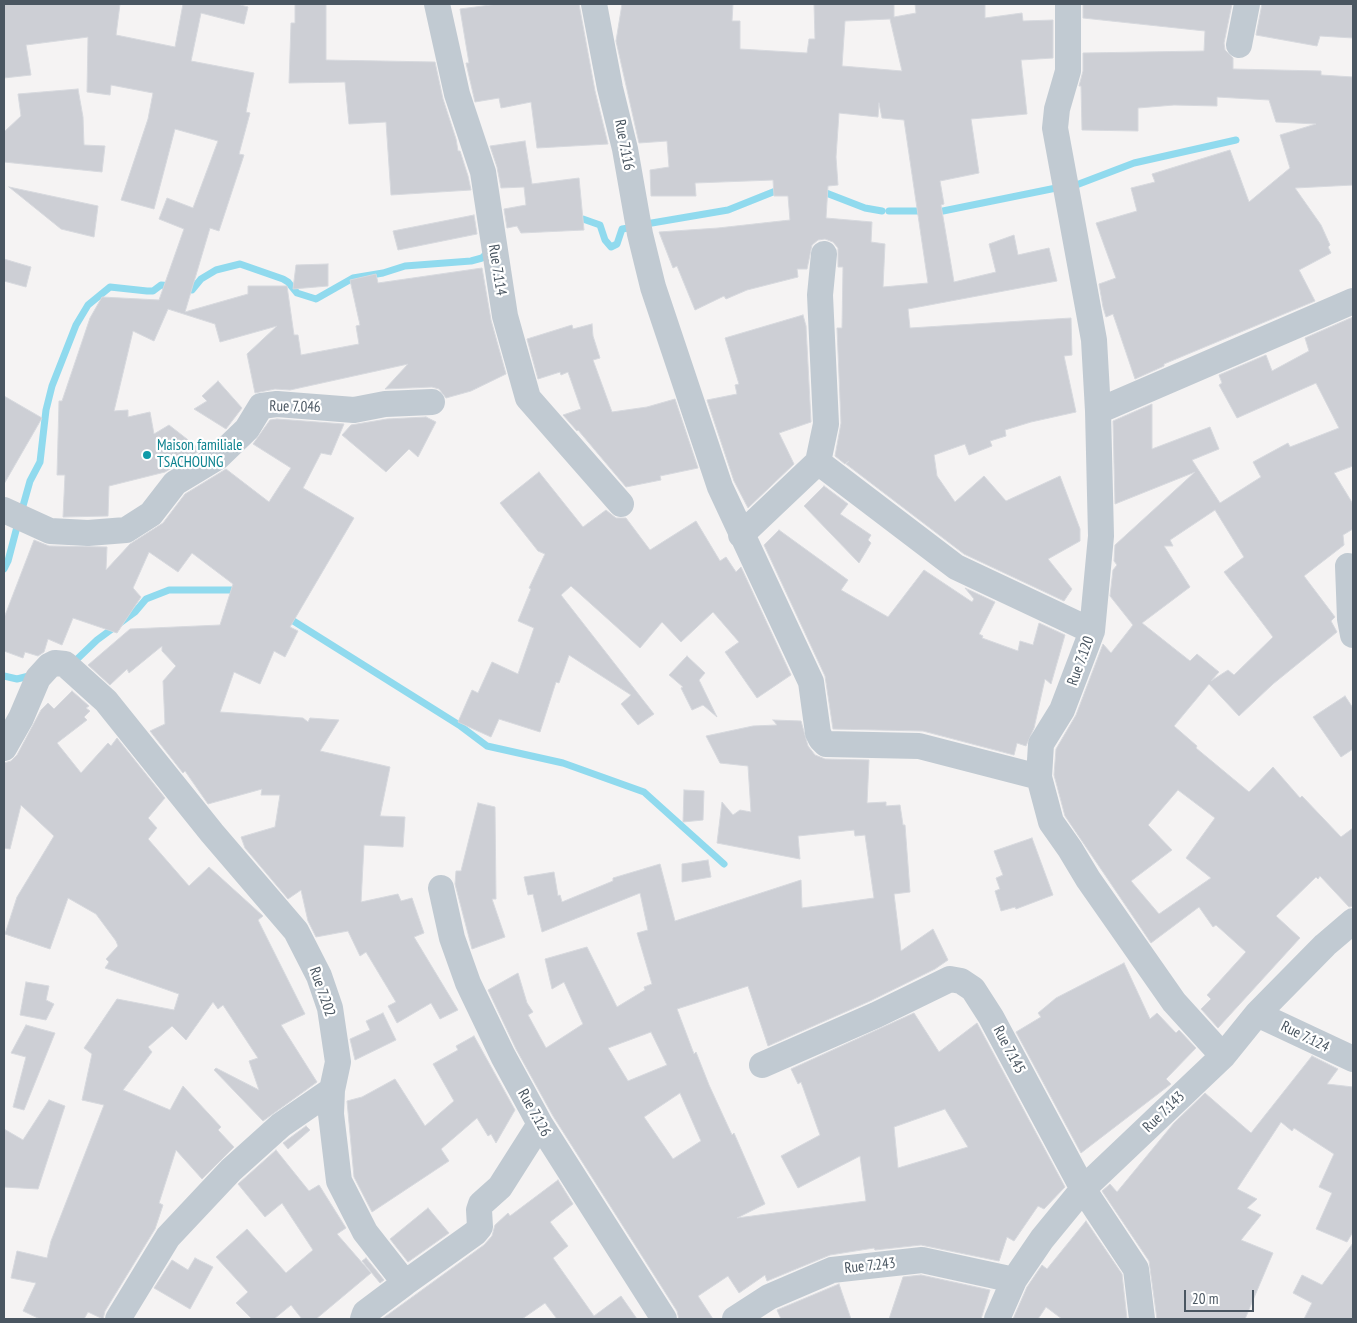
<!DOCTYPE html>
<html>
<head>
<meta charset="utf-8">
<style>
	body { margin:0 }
	#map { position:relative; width:1357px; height:1323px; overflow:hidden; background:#f5f3f3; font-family:"PT Sans Narrow",sans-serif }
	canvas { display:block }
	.frame { position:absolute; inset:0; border:5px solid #4a5661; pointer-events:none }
	.scale { position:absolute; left:1184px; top:1290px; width:70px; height:22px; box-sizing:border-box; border:2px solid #4a5661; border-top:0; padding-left:6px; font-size:15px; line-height:18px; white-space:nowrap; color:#4a5661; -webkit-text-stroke:4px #fff; paint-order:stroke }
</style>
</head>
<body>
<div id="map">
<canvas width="1357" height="1323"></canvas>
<div class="frame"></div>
<div class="scale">20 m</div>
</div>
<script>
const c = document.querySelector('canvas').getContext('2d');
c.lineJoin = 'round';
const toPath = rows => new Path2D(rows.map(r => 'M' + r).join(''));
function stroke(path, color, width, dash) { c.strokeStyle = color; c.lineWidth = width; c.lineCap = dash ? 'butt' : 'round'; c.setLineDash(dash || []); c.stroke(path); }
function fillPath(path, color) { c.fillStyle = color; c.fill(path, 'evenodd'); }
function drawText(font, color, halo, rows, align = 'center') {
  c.font = font + ' "PT Sans Narrow",sans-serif'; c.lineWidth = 4.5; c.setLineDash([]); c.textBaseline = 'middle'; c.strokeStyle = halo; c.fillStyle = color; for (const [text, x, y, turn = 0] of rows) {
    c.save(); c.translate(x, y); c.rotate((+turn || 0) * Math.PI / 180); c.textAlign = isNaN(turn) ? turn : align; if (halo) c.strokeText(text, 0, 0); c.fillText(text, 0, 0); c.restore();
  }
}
stroke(toPath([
	[1071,187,1134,163,1236,140],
	[821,191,865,208,882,211],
	[889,211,943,211,1061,187],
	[583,219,600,225,605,240,611,247,617,244,622,229,635,227],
	[646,224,728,210,783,188],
	[182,289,192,290,201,279,216,270,240,264,283,279,288,282,297,293,316,299,353,278,383,273,405,266,471,261,482,258,489,251],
	[21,513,30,481,40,462,46,410,52,386,76,325,88,305,110,287,147,291,153,291,161,285,172,286],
	[4,569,8,561,18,523],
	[287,617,459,725,487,746,563,763,644,792,724,864],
	[73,663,97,640,135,612,146,599,169,590,238,590],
	[4,676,17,679,33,675]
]), '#90daee', 7);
const building = toPath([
	[4,4,120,4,116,35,175,47,183,4,237,4,248,7,244,24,201,13,191,61,254,73,246,112,250,113,239,154,244,155,219,231,210,228,185,312,248,294,248,286,287,286,294,335,298,335,301,355,359,344,356,326,360,325,350,280,376,274,378,283,482,268,491,320,506,374,471,391,446,398,439,389,432,387,385,389,408,364,290,390,275,389,255,393,247,354,277,326,220,342,215,324,168,309,154,341,133,331,114,411,128,410,128,417,150,412,154,434,169,425,201,450,165,472,109,486,108,516,63,517,65,475,57,475,59,401,62,401,90,318,102,297,159,300,184,229,159,219,167,198,193,208,218,141,175,129,154,209,121,200,148,119,153,93,111,85,110,95,87,92,88,37,26,45,31,75,4,78,4,4],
	[295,4,326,4,326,60,435,62,443,99,456,139,458,151,460,151,468,176,471,190,391,195,386,122,349,124,345,82,289,83,291,23,295,23,295,4],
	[498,4,579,4,595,91,608,144,537,148,531,102,501,108,499,98,475,102,466,63,469,63,460,9,498,4],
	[622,4,733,4,732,21,740,21,740,49,807,53,809,39,815,39,814,4,894,4,894,17,916,13,915,4,985,4,985,18,1022,13,1023,21,1053,20,1053,58,1021,60,1027,114,971,119,979,173,940,181,944,204,941,205,954,282,996,272,989,244,1014,235,1018,255,1049,248,1057,281,908,309,910,328,1071,318,1072,355,1064,356,1076,412,1031,422,1005,430,1006,436,990,441,992,446,969,455,965,444,934,455,937,476,955,502,984,476,1006,501,1060,476,1080,529,1080,541,1048,559,1072,589,1064,601,964,554,846,464,849,461,845,464,835,456,841,423,837,328,842,328,843,267,838,267,838,248,833,242,825,239,818,240,812,245,807,269,797,269,798,277,747,290,726,299,724,296,695,310,677,266,673,268,659,232,718,228,790,220,788,196,774,196,773,180,695,183,696,196,651,196,650,170,669,167,667,141,639,143,616,41,622,4],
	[890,19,902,71,842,66,845,21,890,19],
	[879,103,882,118,904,120,928,283,883,287,885,244,871,242,872,222,826,218,828,186,838,185,836,157,839,113,878,117,879,103],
	[1083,4,1232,4,1224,43,1225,50,1233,58,1233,69,1321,71,1321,75,1353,77,1353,185,1295,188,1321,225,1330,245,1328,247,1331,253,1299,270,1315,301,1164,364,1164,366,1135,379,1113,314,1106,317,1103,307,1099,284,1116,278,1096,223,1137,211,1131,188,1155,182,1152,174,1230,150,1249,202,1290,168,1280,135,1316,124,1276,122,1269,100,1217,97,1217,106,1174,105,1138,108,1138,131,1082,130,1081,86,1079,86,1083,71,1083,53,1204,51,1205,31,1083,18,1083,4],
	[1262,4,1353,4,1353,38,1320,36,1317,46,1256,35,1262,4],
	[78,89,83,117,84,145,105,146,102,172,4,162,4,132,21,116,18,94,78,89],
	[525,141,532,184,579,178,584,230,521,233,517,226,507,228,504,209,526,205,524,187,501,188,497,167,490,146,525,141],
	[9,187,98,206,94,237,61,229,9,187],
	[474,215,477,234,398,250,393,231,474,215],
	[4,259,31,267,26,287,4,281,4,259],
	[328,264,328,286,293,289,296,265,328,264],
	[803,315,806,326,811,422,779,433,794,464,748,508,734,481,707,400,737,394,735,385,739,384,725,338,803,315],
	[1353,317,1353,466,1334,473,1353,504,1353,529,1343,535,1344,545,1304,576,1335,617,1331,621,1337,632,1273,684,1239,716,1209,684,1174,726,1197,746,1196,748,1249,792,1273,767,1300,798,1302,796,1341,837,1353,828,1353,906,1349,907,1320,876,1318,879,1316,877,1276,916,1300,938,1218,1028,1201,1009,1211,999,1207,995,1246,952,1216,925,1213,927,1199,907,1151,943,1065,816,1054,775,1056,749,1076,715,1103,644,1111,653,1133,625,1110,596,1113,570,1117,565,1114,561,1115,545,1195,472,1115,504,1113,421,1152,404,1152,449,1210,427,1219,449,1192,460,1220,503,1261,477,1253,462,1288,443,1290,447,1339,428,1316,383,1237,418,1219,385,1222,383,1219,375,1266,355,1272,371,1309,351,1305,338,1353,317],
	[1215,510,1244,557,1224,572,1273,637,1234,675,1228,670,1211,681,1219,672,1197,654,1190,661,1142,623,1190,587,1164,546,1173,546,1170,540,1215,510],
	[1178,790,1215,818,1186,858,1211,878,1159,914,1131,881,1172,850,1148,825,1178,790],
	[592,324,593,336,600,358,593,360,612,412,647,407,675,399,698,468,660,476,661,480,626,487,578,430,577,431,563,415,581,409,568,372,561,375,560,372,538,379,527,339,572,325,573,329,592,324],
	[218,381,242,408,226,429,194,409,207,401,202,396,218,381],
	[4,396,42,418,4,484,4,396],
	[426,417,436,422,418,457,409,449,386,472,342,435,351,425,387,419,426,417],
	[277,419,344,424,331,455,321,453,303,488,354,518,290,627,298,631,285,657,274,651,260,684,234,672,220,712,303,718,308,722,310,718,339,720,320,751,390,767,380,816,405,817,403,847,364,845,361,902,398,894,401,901,412,898,424,933,414,937,458,1010,440,1019,431,1003,397,1023,388,1006,396,1002,366,952,360,956,348,931,316,937,308,921,301,890,288,899,245,848,241,837,275,827,280,795,261,795,262,789,208,804,185,771,183,773,150,731,165,724,163,681,176,666,162,651,162,646,129,673,127,669,110,685,88,665,130,629,220,625,233,584,192,553,178,572,149,552,133,588,141,597,117,633,73,618,62,645,48,639,44,652,38,656,25,652,23,658,4,651,4,618,34,540,49,546,107,547,106,570,130,544,163,523,185,494,226,469,269,502,291,468,253,444,270,420,277,419],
	[539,472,583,527,606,510,616,518,626,518,650,550,696,521,720,561,726,557,736,572,741,567,791,675,757,698,725,652,739,642,713,612,681,642,662,622,640,648,571,586,561,595,654,714,638,725,621,704,631,695,569,655,559,683,556,682,540,732,499,719,491,737,458,722,472,690,478,693,492,662,518,674,534,628,518,621,531,589,529,588,545,554,538,551,500,503,539,472],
	[824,486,848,504,840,514,871,535,868,540,871,543,859,563,804,506,824,486],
	[779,530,848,580,841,590,888,617,924,570,972,602,974,599,965,588,995,602,979,634,983,636,982,638,1018,651,1020,641,1033,645,1039,623,1065,635,1051,684,1045,679,1034,728,1026,746,1017,743,1014,755,923,731,833,729,825,676,764,545,779,530],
	[687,656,705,673,699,680,717,717,703,705,692,710,681,688,683,687,669,675,687,656],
	[72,691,89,706,86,708,90,711,84,717,87,720,57,743,81,773,108,743,111,746,117,738,165,798,148,818,157,828,148,839,189,886,209,867,263,916,258,920,305,1014,281,1025,317,1082,263,1121,214,1070,216,1068,259,1090,249,1061,258,1058,223,1005,218,1009,213,1002,186,1040,172,1026,148,1047,152,1052,123,1090,170,1110,183,1086,221,1127,218,1130,234,1147,202,1179,176,1150,159,1203,163,1205,155,1229,105,1311,103,1319,88,1312,84,1319,40,1319,23,1311,36,1283,11,1278,17,1251,47,1258,51,1241,104,1105,82,1100,92,1054,84,1048,117,999,174,1010,179,994,105,968,109,962,106,959,118,946,116,941,96,914,68,898,50,949,5,934,17,897,54,836,21,805,10,849,4,848,4,763,11,761,17,755,41,710,48,703,54,709,72,691],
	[1345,696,1353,708,1353,749,1341,757,1313,717,1345,696],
	[773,720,801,721,808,746,815,755,825,759,869,760,867,803,886,802,886,806,900,805,903,825,905,825,910,892,894,894,901,951,933,929,948,960,935,969,870,1001,768,1046,748,986,677,1009,694,1054,696,1052,709,1085,732,1135,734,1133,765,1204,737,1218,866,1201,860,1156,798,1188,781,1156,820,1135,801,1082,798,1084,791,1069,914,1013,939,1052,977,1023,1065,1187,1044,1209,1038,1206,1014,1241,1007,1237,999,1261,921,1245,875,1250,874,1248,830,1255,767,1281,765,1275,739,1293,728,1276,698,1296,713,1319,679,1319,677,1311,553,1116,516,1049,488,990,518,973,527,1003,533,1012,528,1015,546,1048,583,1024,564,982,552,989,545,959,587,947,617,1007,645,990,644,987,652,984,637,933,648,930,640,893,542,932,533,894,528,895,524,877,554,872,558,896,560,895,562,902,613,881,613,878,660,864,675,921,801,880,802,908,874,898,865,835,855,836,854,830,798,836,800,859,717,843,722,802,733,815,740,810,751,812,748,766,720,763,706,736,753,726,777,725,773,720],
	[651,1032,667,1065,628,1081,608,1048,651,1032],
	[680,1093,701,1141,673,1159,644,1117,680,1093],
	[945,1109,968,1147,898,1168,894,1127,945,1109],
	[684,790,704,791,703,820,683,822,684,790],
	[478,803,495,807,496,899,492,899,505,937,472,949,455,884,456,871,461,871,478,803],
	[1032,838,1053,895,1016,909,1015,907,1001,911,995,891,1000,889,996,878,1003,875,994,851,1032,838],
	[708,860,711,877,682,882,682,864,708,860],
	[1124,963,1150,1019,1157,1013,1176,1033,1179,1030,1196,1048,1166,1079,1171,1084,1081,1153,1016,1032,1041,1017,1038,1013,1056,998,1124,963],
	[26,982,49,986,46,1000,54,1004,46,1020,20,1015,26,982],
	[383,1013,396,1040,355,1060,350,1039,370,1030,366,1021,383,1013],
	[26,1025,55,1033,24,1110,13,1107,26,1057,11,1053,26,1025],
	[474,1036,515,1110,496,1143,491,1134,488,1136,477,1118,441,1149,449,1161,372,1212,354,1177,347,1101,362,1097,395,1079,425,1126,454,1101,433,1064,458,1050,456,1046,474,1036],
	[1312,1056,1338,1069,1327,1084,1353,1087,1353,1232,1347,1242,1316,1229,1332,1193,1319,1187,1334,1154,1294,1128,1292,1131,1281,1122,1237,1189,1257,1199,1247,1208,1261,1215,1241,1240,1273,1253,1245,1319,1157,1319,1149,1261,1102,1191,1110,1184,1117,1192,1174,1123,1205,1093,1251,1133,1312,1056],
	[49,1100,65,1106,38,1189,4,1187,4,1129,23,1140,49,1100],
	[306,1126,310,1130,288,1149,283,1143,306,1126],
	[276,1150,309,1191,319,1185,346,1228,337,1234,371,1273,316,1319,302,1319,291,1305,274,1319,252,1319,236,1303,248,1292,216,1257,247,1229,286,1273,313,1250,282,1203,265,1217,238,1184,276,1150],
	[558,1180,573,1204,550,1222,568,1246,553,1258,594,1316,621,1296,637,1319,557,1319,545,1303,522,1319,382,1319,484,1245,492,1236,495,1225,508,1213,510,1216,558,1180],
	[428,1208,449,1233,408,1262,390,1239,428,1208],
	[1086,1221,1122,1274,1127,1319,1062,1319,1046,1307,1038,1319,1013,1319,1027,1287,1042,1265,1047,1269,1086,1221],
	[1353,1243,1353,1319,1304,1319,1312,1303,1293,1293,1302,1275,1322,1285,1353,1243],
	[195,1258,213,1267,190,1309,154,1288,172,1260,188,1270,195,1258],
	[366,1258,384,1280,380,1283,362,1261,366,1258],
	[921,1275,990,1290,981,1319,889,1319,903,1277,921,1275],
	[839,1284,851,1319,781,1319,777,1310,839,1284]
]);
fillPath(building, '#cdcfd5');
stroke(building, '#d7d9de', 1);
stroke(toPath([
	[437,4,457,94,483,172,505,316,528,398,621,504],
	[594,4,610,88,625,149,640,234,653,287,720,487,811,682,818,733,821,739,826,744,919,746,1039,777],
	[1068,4,1068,71,1057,109,1055,128,1094,340,1098,411,1101,536,1092,631],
	[1239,45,1247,4],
	[1098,411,1353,301],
	[818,462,826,424,820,295,824,254],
	[4,510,50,531,88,533,126,530,151,514,175,483,218,457,247,429,261,406,277,404,354,410,385,404,432,402],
	[741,535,818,462,956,567,1092,631,1062,710,1041,744,1039,777,1051,822,1070,849,1088,879,1174,1002,1223,1056],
	[1348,566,1350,619,1353,635],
	[4,748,21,718,38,678,49,666,55,663,65,664,106,701,212,833,296,931,319,976,330,1008,338,1062,332,1090,331,1114,339,1181,365,1232,405,1283,475,1233,480,1227,479,1210,481,1204,500,1187,540,1124],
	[441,888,452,938,468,983,503,1056,540,1124,664,1319],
	[1257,1014,1353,1059],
	[762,1065,876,1015,950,979,961,981,973,989,991,1017,1083,1189,1136,1269,1142,1319],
	[118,1319,168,1237,231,1170,281,1125,332,1090],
	[363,1319,365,1313,405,1283],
	[735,1319,769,1297,832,1270,922,1260,1014,1280],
	[997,1319,1014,1280,1042,1239,1083,1189,1223,1056,1257,1014,1325,945,1353,921]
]), '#c1cad2', 26);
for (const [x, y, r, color] of [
	[147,455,5,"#0f9aa8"]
]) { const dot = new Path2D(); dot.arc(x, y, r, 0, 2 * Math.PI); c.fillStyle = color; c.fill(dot); stroke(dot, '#fff', 2); }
drawText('15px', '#4a5661', '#fff', [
	["Rue 7.116",624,145,79],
	["Rue 7.114",497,270,81],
	["Rue 7.046",295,407,1],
	["Rue 7.120",1081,661,-70],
	["Rue 7.202",322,992,71],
	["Rue 7.124",1305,1037,26],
	["Rue 7.145",1009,1050,62],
	["Rue 7.143",1164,1112,-44],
	["Rue 7.126",534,1113,61],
	["Rue 7.243",870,1266,-6]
]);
drawText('15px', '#0d838f', '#fff', [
	["Maison familiale",157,446],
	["TSACHOUNG",157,463]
], 'left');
</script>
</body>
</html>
